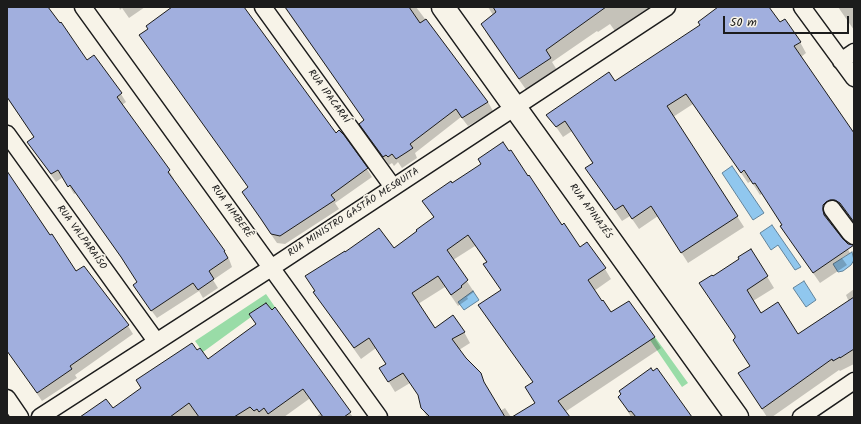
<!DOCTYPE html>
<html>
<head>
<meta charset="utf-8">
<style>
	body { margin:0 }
	#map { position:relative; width:861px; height:424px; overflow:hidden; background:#f7f3e8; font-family:Kalam,sans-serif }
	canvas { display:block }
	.frame { position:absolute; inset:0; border:8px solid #1c1c1c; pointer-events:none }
	.scale { position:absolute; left:723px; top:16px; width:126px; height:18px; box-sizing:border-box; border:2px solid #1c1c1c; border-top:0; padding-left:5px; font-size:12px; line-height:14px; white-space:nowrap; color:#1c1c1c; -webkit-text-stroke:3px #f7f3e8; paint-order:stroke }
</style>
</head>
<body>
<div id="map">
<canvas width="861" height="424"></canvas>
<div class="frame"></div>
<div class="scale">50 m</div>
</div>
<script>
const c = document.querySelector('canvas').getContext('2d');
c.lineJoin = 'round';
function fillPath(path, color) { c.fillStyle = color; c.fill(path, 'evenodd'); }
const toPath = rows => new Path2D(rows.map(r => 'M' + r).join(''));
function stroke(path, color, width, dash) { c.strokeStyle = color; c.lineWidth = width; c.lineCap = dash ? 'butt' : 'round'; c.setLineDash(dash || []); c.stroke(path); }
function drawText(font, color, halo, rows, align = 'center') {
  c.font = font + ' Kalam,sans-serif'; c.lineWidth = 3.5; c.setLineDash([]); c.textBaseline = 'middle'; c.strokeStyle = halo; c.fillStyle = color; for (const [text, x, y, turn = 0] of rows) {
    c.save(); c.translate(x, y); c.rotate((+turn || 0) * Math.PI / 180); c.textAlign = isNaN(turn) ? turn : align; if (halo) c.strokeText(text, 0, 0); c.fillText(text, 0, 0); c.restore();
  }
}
fillPath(toPath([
	[266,294,275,307,272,310,266,303,250,314,251,317,203,352,195,341],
	[655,337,688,383,682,387,650,340]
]), '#99dca7');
const water = toPath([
	[732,166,764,213,753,220,722,173,732,166],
	[772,225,801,267,795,270,778,245,771,250,760,233,772,225],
	[852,252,854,260,851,265,843,271,838,272,833,264,852,252],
	[804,281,816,300,806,307,793,288,804,281],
	[473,291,479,300,464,310,458,302,473,291]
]);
fillPath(water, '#90c7ee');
stroke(water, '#62839a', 1);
fillPath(toPath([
	[7,7,48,7,87,62,121,94,126,102,122,105,169,171,174,179,172,180,229,259,232,267,213,280,218,288,203,298,199,291,157,318,139,294,138,283,127,266,76,193,74,194,63,177,56,182,28,142,35,138,7,98],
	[119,7,145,7,129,18,122,8,120,10],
	[174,7,244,7,335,135,367,169,372,177,335,203,339,209,285,244,277,243,248,201,243,192,249,188,140,35],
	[284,7,416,7,488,102,493,111,468,126,461,117,415,153,417,158,402,168,398,162,394,166,392,163,389,165,361,124,365,121],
	[488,7,653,7,615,31,610,24,598,32,597,31,552,62,557,70,527,91,489,37,482,25,493,15],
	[716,7,768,7,779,24,800,42,806,53,801,57,854,136,854,223,842,211,829,216,828,222,844,242,850,253,842,258,847,265,820,283,788,237,781,227,783,226,762,194,760,195,751,181,748,183,693,104,673,117,744,227,688,263,658,216,639,229,630,216,622,221,593,179,593,164,572,131,563,137,548,115,614,82,701,25,716,10],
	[838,7,854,7,854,30],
	[7,178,14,183,76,272,84,267,128,326,133,334,75,375,77,378,42,401,7,350],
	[452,184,562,226,580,248,605,269,611,279,594,291,611,314,629,302,654,337,661,348,565,412,569,417,514,417,536,403,534,383,486,316,480,306,502,291,487,263,475,246,453,260,474,292,467,297,468,299,458,306,445,287,418,304,434,329,464,332,470,343,459,350,480,374,489,393,500,411,505,408,511,417,427,417,422,408,420,397,410,383,395,392,387,379,387,364,376,348,361,359,321,303,315,292,393,249,434,218,424,201],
	[751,250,774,288,753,301,761,314,797,336,849,302,846,295,854,289,854,364,840,371,839,370,772,417,767,417,739,374,751,366,737,339,712,277,740,259],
	[275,309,353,417,316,417,320,414,309,399,284,417,82,417,112,409,197,351,207,361,257,325,251,315,271,311],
	[619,397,690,417,631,417]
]), '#0003');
const building = toPath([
	[7,7,48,7,60,23,61,22,87,60,94,55,122,93,117,97,170,170,168,172,225,251,224,251,228,258,209,271,214,279,198,290,193,283,151,311,133,285,137,282,121,257,70,185,68,187,58,170,51,174,27,142,34,137,7,97,7,7],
	[172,7,244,7,336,133,339,130,344,135,368,168,331,195,335,200,280,236,271,234,261,219,242,192,248,187,139,35,148,29,146,26,172,7],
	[285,7,409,7,420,23,426,19,488,102,462,118,456,109,410,144,413,148,407,152,396,159,392,154,388,157,386,155,383,157,359,124,364,120,285,7],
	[493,7,606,7,546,50,551,58,519,79,481,24,496,12,493,7],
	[718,7,769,7,780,22,785,19,801,42,794,46,854,133,854,222,840,203,835,200,830,200,826,202,823,205,823,210,824,215,843,239,848,244,854,245,813,273,780,226,782,225,755,183,753,184,744,170,741,173,686,94,667,106,738,216,681,253,651,206,632,219,623,205,615,210,585,168,593,163,565,121,556,127,546,115,609,72,615,81,700,25,698,22,718,7],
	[503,142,509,151,511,150,528,176,529,175,562,225,564,223,580,247,587,242,606,268,588,280,602,301,603,300,611,312,629,301,655,337,558,401,570,417,512,417,535,403,525,387,533,382,478,305,501,290,483,264,487,262,468,235,447,250,468,280,461,286,462,287,451,295,438,276,412,293,435,328,453,315,465,332,452,339,466,358,481,373,484,382,505,417,430,417,421,408,418,395,403,373,388,382,379,368,386,364,369,338,354,348,313,292,315,291,305,276,345,251,345,252,379,228,394,248,417,231,416,230,434,217,422,201,451,181,452,183,481,164,478,159,503,142],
	[7,171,50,235,52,234,76,271,84,266,129,325,70,366,72,369,37,393,7,351,7,171],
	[751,249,768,276,747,290,761,313,778,302,798,334,854,297,854,349,840,358,840,357,833,361,832,359,762,409,738,373,750,366,733,340,735,338,735,336,699,283,712,275,713,276,739,259,738,257,751,249],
	[266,303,272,310,275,307,351,412,344,417,323,417,303,389,268,414,264,408,259,412,257,409,254,411,250,407,234,417,199,417,189,403,170,417,80,417,106,399,113,408,141,388,136,380,192,343,197,350,200,348,208,359,256,324,249,314,266,303],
	[651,368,653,371,657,368,692,417,636,417,631,411,629,412,618,397,621,394,619,391,651,368]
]);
fillPath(building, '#a1afde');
stroke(building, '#1c1c1c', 1);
const street = toPath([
	[83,7,379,417],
	[263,7,393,187],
	[802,7,854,78],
	[841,61,854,52],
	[7,134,156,341],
	[832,209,850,233,854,236],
	[7,398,20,417],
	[40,417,271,268,667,7],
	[801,417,854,381]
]);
const secondary = toPath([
	[443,7,737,417]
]);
stroke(street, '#1c1c1c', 19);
stroke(secondary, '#1c1c1c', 25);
stroke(street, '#f7f3e8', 16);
stroke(secondary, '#f7f3e8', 22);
drawText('10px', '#1c1c1c', '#f7f3e8', [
	["RUA IPACARAÍ",328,97,54],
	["RUA AIMBERÊ",231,212,54],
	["RUA APINAJÉS",590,212,54],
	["RUA MINISTRO GASTÃO MESQUITA",354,213,-33],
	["RUA VALPARAÍSO",81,238,54]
]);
</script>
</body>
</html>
